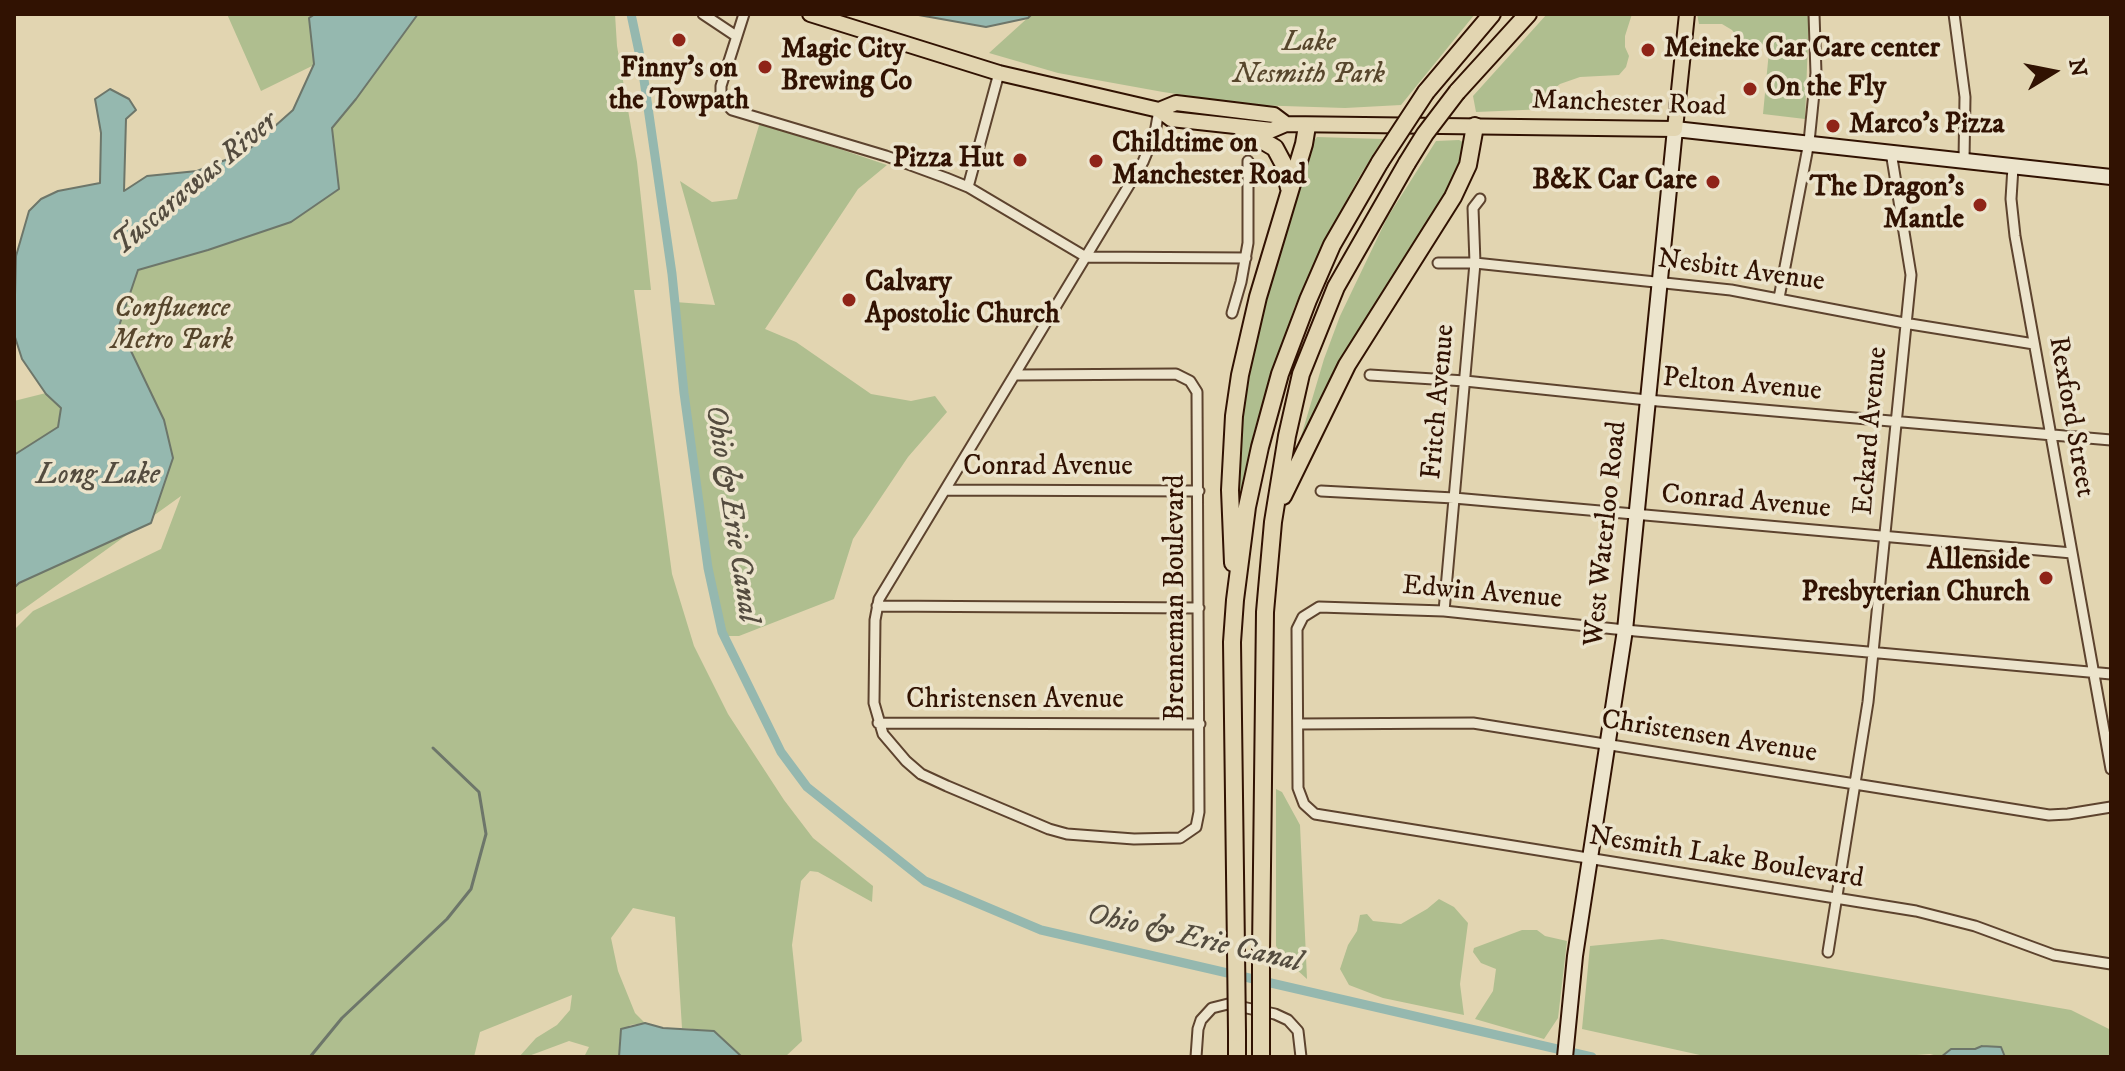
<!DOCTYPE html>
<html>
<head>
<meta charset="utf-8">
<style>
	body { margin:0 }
	#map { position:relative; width:2125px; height:1071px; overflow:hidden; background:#e2d5b1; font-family:"IM FELL DW Pica",serif }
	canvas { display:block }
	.frame { position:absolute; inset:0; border:16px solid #311202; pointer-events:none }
	.north { position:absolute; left:2013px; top:32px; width:80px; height:80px; -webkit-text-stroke:6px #ece4cc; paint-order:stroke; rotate:80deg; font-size:22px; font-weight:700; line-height:32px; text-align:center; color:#311202 }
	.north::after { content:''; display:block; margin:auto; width:28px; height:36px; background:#311202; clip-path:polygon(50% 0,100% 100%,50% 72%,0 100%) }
</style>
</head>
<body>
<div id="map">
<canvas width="2125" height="1071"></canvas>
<div class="frame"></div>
<div class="north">N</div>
</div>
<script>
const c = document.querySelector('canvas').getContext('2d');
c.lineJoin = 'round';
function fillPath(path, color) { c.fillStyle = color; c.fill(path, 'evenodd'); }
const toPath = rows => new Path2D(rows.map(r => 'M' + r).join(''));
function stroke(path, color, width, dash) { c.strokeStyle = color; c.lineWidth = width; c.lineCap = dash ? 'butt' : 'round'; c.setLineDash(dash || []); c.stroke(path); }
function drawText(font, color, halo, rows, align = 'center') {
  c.font = font + ' "IM FELL DW Pica",serif'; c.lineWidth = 7; c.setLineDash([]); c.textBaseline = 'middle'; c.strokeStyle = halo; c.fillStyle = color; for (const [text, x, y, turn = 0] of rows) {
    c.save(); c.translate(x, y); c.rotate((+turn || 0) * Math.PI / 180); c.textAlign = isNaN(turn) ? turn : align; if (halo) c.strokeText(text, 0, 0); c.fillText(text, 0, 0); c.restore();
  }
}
fillPath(toPath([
	[227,14,615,14,617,46,637,162,651,290,634,290,672,574,694,646,728,714,784,800,813,838,873,886,872,902,818,872,810,871,801,881,792,945,802,1041,785,1057,742,1057,715,1031,682,1028,675,917,633,908,611,938,618,971,635,1013,645,1023,630,1025,619,1042,619,1057,584,1057,589,1047,569,1041,526,1057,519,1057,536,1038,557,1025,570,1010,572,995,480,1032,474,1057,14,1057,14,630,33,611,161,549,181,496,14,616,14,401,46,393,22,359,14,334,16,256,29,211,41,199,58,191,123,191,147,176,197,171,246,152,293,110,314,65,261,91],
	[1032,14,1475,14,1401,105,1345,108,1252,105,1163,92,1058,73,989,53],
	[1547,14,1632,14,1625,36,1625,47,1629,56,1626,67,1619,75,1580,77,1560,84,1549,93,1546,109,1476,112,1473,96],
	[1697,14,1809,16,1805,119,1763,114,1769,51,1766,45,1739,40,1732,30,1722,24,1699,24],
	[760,122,887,165,858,189,765,329,796,342,871,394,911,401,935,396,947,412,908,457,853,539,834,599,739,636,724,636,708,568,685,396,675,302,715,305,680,181,712,202,737,199],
	[1317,137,1383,139,1358,179,1322,246,1294,308,1254,431,1239,514,1236,514,1240,418,1251,348,1306,149],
	[1459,140,1465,143,1466,153,1446,197,1303,440,1300,440,1324,359,1340,316,1387,218,1436,141],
	[1276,789,1282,792,1300,825,1307,979,1286,960,1276,946],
	[1439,899,1454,907,1468,923,1460,984,1464,1015,1383,998,1349,985,1340,969,1348,945,1357,931,1360,915,1367,914,1373,921,1401,924,1427,909],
	[1522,930,1537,930,1545,936,1567,941,1558,1018,1544,1039,1475,1019,1493,991,1496,969,1481,963,1473,952,1474,948],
	[1662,939,2071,1010,2111,1030,2111,1057,2005,1057,2004,1053,1995,1046,1970,1050,1956,1048,1941,1057,1930,1054,1890,1057,1709,1057,1582,1029,1590,946]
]), '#afbe8f');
const water = toPath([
	[315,14,418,14,356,99,332,128,339,189,291,222,208,250,138,270,119,326,164,420,173,458,151,523,19,583,14,588,14,455,58,427,61,408,46,394,22,359,14,334,16,256,29,211,41,199,58,191,100,183,101,133,95,99,110,89,129,99,136,110,126,119,124,191,147,176,197,171,246,152,293,110,314,64,309,18,315,14],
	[913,14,1032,14,1028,18,986,27,913,14],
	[645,1023,663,1028,714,1031,742,1057,619,1057,621,1029,645,1023],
	[1982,1046,2001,1047,2005,1057,1941,1057,1951,1049,1975,1049,1982,1046]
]);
fillPath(water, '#95b8af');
stroke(water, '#6d766a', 2);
stroke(toPath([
	[310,1057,342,1018,447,919,471,889,486,834,479,792,433,748]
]), '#6d766a', 3);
stroke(toPath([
	[631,14,642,66,672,274,684,393,708,568,722,632,781,752,807,787,925,881,1041,930,1592,1057]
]), '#95b8af', 9);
const minor = toPath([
	[703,14,736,36],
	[744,14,721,86,721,98,732,110,886,156,946,178,968,187,1086,257,1246,258],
	[1954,14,1965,97,1964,160],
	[2013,167,2011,199,2015,236,2111,769],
	[968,187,999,73],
	[1438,263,1475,263,1731,290,1904,323,2034,344],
	[1779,298,1809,142,1816,73,1814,14],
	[1232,313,1241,282,1248,243,1248,161],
	[1017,375,1176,374,1190,381,1197,392,1199,812,1196,827,1180,838,1134,839,1067,834,1049,829,947,786,921,774,906,761,883,734,874,703,875,620,879,599,1143,162,1155,133,1159,110],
	[1370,375,1465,381,1647,400,2111,440],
	[945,490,1199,491],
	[1321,491,1454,498,2072,553],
	[877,606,1199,608],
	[1444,611,1475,263,1473,208,1480,199],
	[2111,674,1625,630,1444,611,1319,607,1303,617,1297,629,1298,788,1304,804,1315,814,1916,911,1975,926,2054,955,2111,964],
	[878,723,1200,724],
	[1298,724,1473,723,2049,815,2068,814,2111,807],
	[1828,952,1868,702,1911,275,1891,152],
	[1196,1057,1198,1029,1201,1020,1212,1008,1228,1004,1275,1014,1288,1020,1298,1031,1301,1057]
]);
const secondary = toPath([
	[1565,1057,1575,956,1625,630,1675,129,2111,177]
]);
const primary = toPath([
	[810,14,999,73,1159,110,1171,119,1272,130,1286,124,1675,129,1687,14],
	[1159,110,1176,103,1274,115,1286,124]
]);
const motorway = toPath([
	[1426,92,1492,14],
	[1457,92,1528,14],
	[1241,128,1275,148,1283,163,1289,188],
	[1283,496,1347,365,1453,197,1468,165,1475,126],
	[1233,563,1230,490,1234,416,1240,375,1258,297,1304,144,1307,126],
	[1236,950,1232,642,1235,600,1247,507,1260,447,1280,374,1308,300,1332,245,1380,162],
	[1261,951,1265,612,1273,522,1287,436,1301,374,1336,287,1407,163],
	[1237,1057,1237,1033],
	[1261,1057,1261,1037]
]);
stroke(minor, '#5d432e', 13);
stroke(secondary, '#311202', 18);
stroke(primary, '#311202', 18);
stroke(motorway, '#311202', 20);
stroke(minor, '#ece4cc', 9);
stroke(secondary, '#ece4cc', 14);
stroke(primary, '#e2d5b1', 14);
stroke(motorway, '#e2d5b1', 16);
const motorwayBridge = toPath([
	[1380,162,1426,92],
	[1407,163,1425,134,1457,92],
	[1236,950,1237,1033],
	[1261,951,1261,1037]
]);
stroke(motorwayBridge, '#311202', 20, []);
stroke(motorwayBridge, '#e2d5b1', 16);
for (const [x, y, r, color] of [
	[679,40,8,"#8f2418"],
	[1648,50,8,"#8f2418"],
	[765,67,8,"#8f2418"],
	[1750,89,8,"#8f2418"],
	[1833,126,8,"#8f2418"],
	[1020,160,8,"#8f2418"],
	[1096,161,8,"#8f2418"],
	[1713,182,8,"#8f2418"],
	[1980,205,8,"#8f2418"],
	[849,300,8,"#8f2418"],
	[2046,578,8,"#8f2418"]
]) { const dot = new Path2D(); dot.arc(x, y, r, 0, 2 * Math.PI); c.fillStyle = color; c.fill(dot); stroke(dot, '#ece4cc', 3); }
drawText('italic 28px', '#57462c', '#ece4cc', [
	["Lake",1309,44],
	["Nesmith Park",1309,76],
	["Confluence",172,310],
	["Metro Park",172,342]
]);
drawText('bold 28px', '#311202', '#ece4cc', [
	["Meineke Car Care center",1664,50],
	["Magic City",781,51],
	["Brewing Co",781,83],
	["Finny's on",679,70,"center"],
	["the Towpath",679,102,"center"],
	["On the Fly",1766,89],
	["Marco's Pizza",1849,126],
	["Childtime on",1112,145],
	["Manchester Road",1112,177],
	["Pizza Hut",1004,160,"right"],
	["B&K Car Care",1697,182,"right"],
	["The Dragon's",1964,189,"right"],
	["Mantle",1964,221,"right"],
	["Calvary",865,284],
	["Apostolic Church",865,316],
	["Allenside",2030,562,"right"],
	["Presbyterian Church",2030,594,"right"]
], 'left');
drawText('28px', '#311202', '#ece4cc', [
	["Manchester Road",1629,105,2],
	["Nesbitt Avenue",1741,272,8],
	["Pelton Avenue",1742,386,5],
	["Fritch Avenue",1440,402,-85],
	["Rexford Street",2070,417,80],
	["Eckard Avenue",1872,431,-85],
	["Conrad Avenue",1048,468],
	["Conrad Avenue",1746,503,5],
	["West Waterloo Road",1607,534,-84],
	["Edwin Avenue",1482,594,5],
	["Brenneman Boulevard",1177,598,-90],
	["Christensen Avenue",1015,701],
	["Christensen Avenue",1709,738,9],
	["Nesmith Lake Boulevard",1726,859,9]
]);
drawText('italic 30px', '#544c3f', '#ece4cc', [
	["Tuscarawas River",196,185,-40],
	["Long Lake",98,477],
	["Ohio & Erie Canal",730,514,81],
	["Ohio & Erie Canal",1194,940,13]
]);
</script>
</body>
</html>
